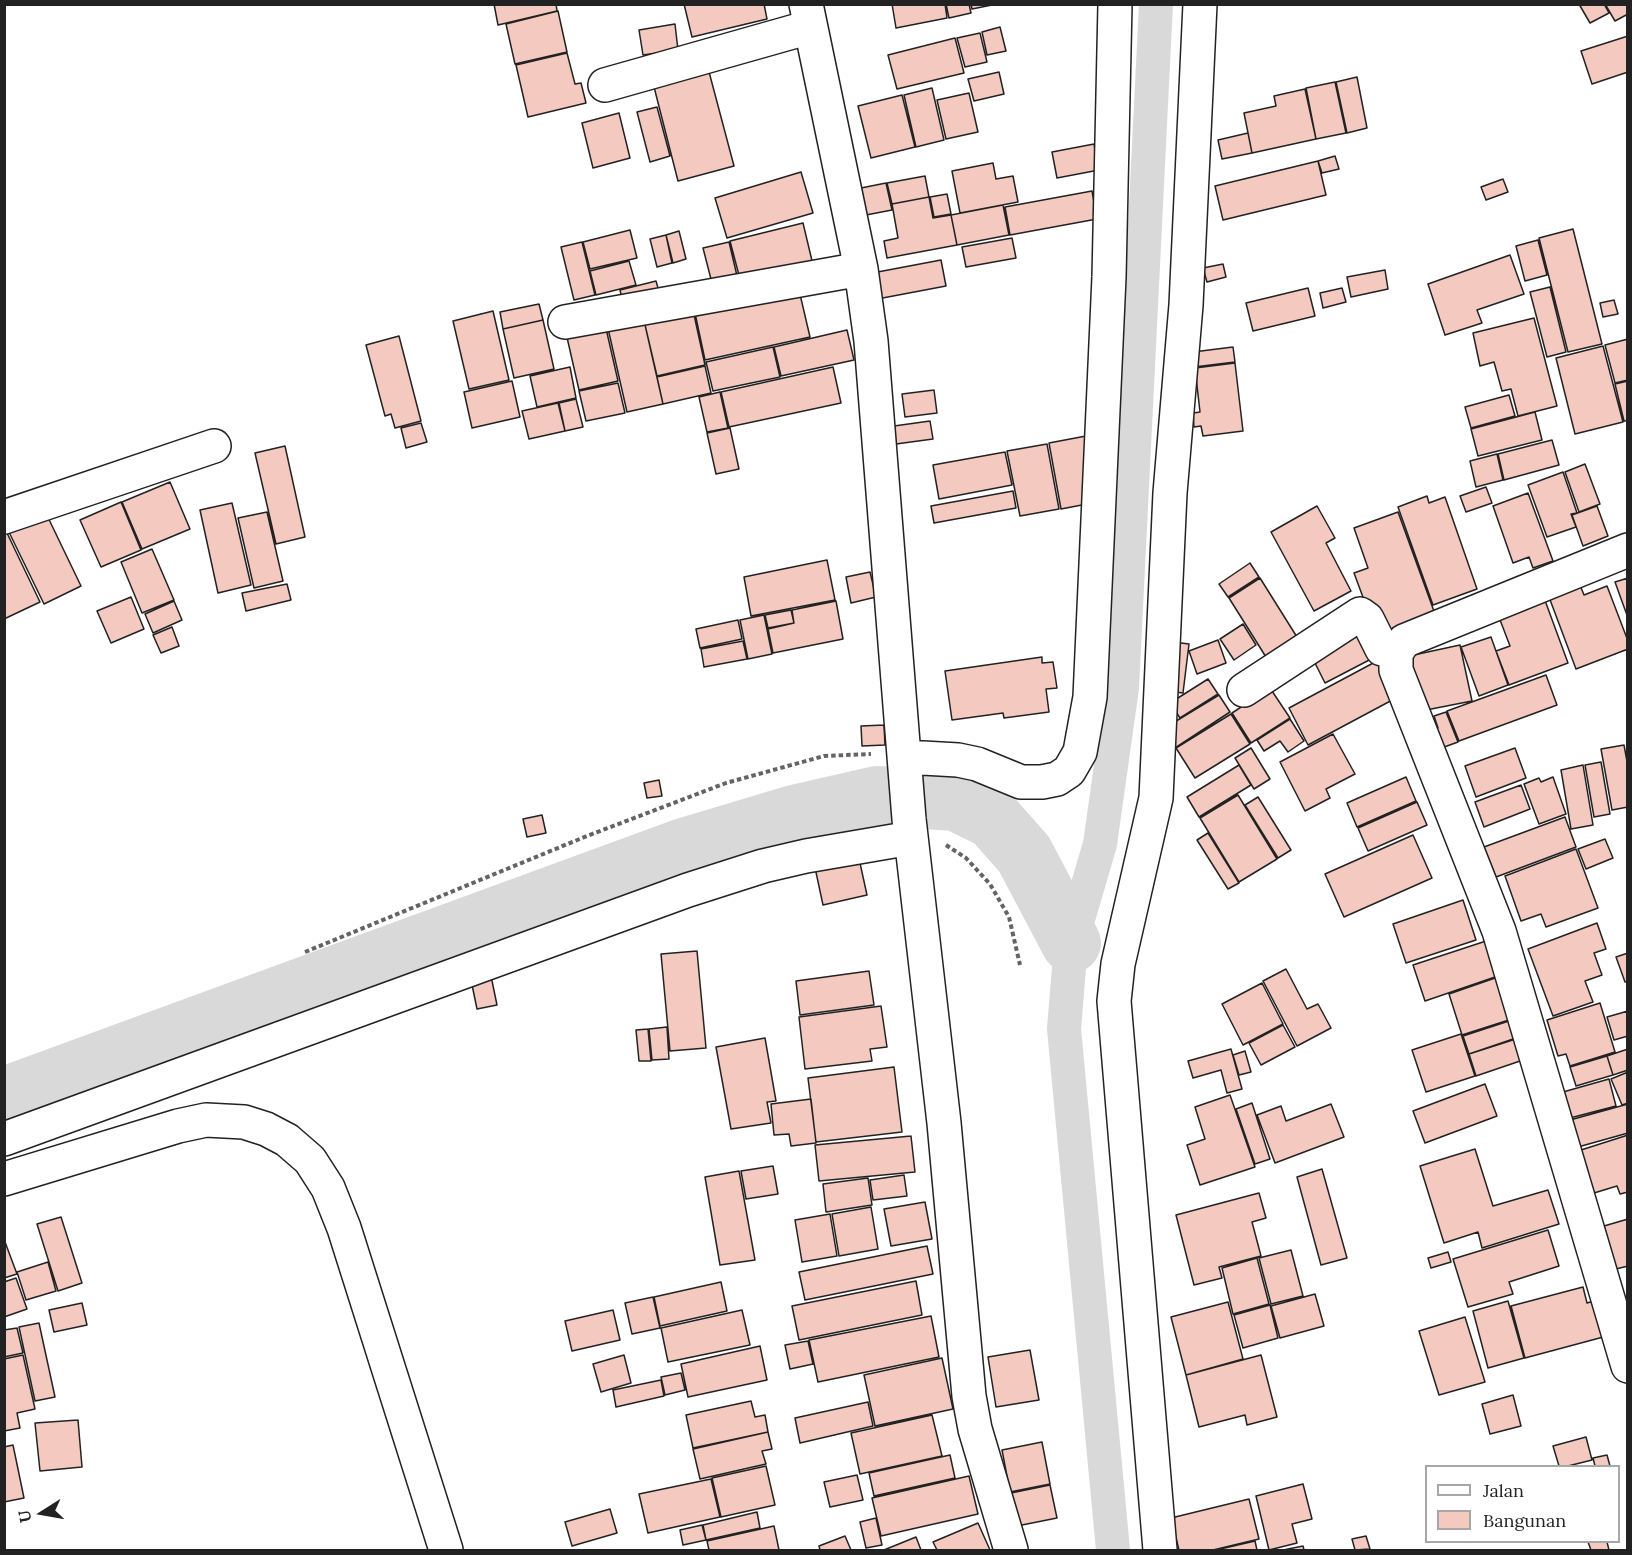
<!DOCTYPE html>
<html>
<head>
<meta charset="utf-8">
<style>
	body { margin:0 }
	#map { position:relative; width:1632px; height:1555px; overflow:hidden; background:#fff; font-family:Lora,serif }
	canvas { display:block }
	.frame { position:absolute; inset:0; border:6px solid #222; pointer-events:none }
	.legend { position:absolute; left:1425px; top:1465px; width:195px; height:78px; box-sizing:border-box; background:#fff; border:2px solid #a7a7a7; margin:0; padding:8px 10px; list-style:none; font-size:18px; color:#222 }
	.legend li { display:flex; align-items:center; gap:12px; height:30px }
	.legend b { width:30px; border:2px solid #a7a7a7 }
	.north { position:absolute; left:12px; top:1483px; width:60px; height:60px; -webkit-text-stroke:4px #fff; paint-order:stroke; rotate:259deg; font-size:16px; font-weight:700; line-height:24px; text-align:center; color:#222 }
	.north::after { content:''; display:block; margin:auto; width:21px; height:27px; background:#222; clip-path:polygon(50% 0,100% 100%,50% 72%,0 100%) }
</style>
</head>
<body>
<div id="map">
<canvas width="1632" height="1555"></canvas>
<div class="frame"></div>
<ul class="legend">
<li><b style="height:8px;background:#fff"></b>Jalan</li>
<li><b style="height:16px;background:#f3c9c0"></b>Bangunan</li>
</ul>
<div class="north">U</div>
</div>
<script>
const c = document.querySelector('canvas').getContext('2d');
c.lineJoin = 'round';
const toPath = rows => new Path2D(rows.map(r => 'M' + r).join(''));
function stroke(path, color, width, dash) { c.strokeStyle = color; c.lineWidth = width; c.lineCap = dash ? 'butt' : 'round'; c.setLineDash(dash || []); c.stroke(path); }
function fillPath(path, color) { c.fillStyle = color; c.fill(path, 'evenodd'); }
stroke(toPath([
	[1113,1550,1064,1029,1071,943,1100,844,1122,688,1156,4]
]), '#d9d9d9', 34);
stroke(toPath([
	[4,1097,684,848,794,815,877,796,956,801,993,819,1024,854,1071,943]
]), '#d9d9d9', 60);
const building = toPath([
	[494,4,556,4,557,11,498,25,494,4],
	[684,4,764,4,767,19,692,37,684,4],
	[892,4,945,4,947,18,896,28,892,4],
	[946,4,969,4,971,13,949,18,946,4],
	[971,4,997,4,972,9,971,4],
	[1579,4,1604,4,1609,13,1590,23,1579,4],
	[1605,4,1628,4,1628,14,1615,21,1605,4],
	[558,11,567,52,515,64,506,24,558,11],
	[675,24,678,50,643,55,639,30,675,24],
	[1000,27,1006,51,987,55,982,32,1000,27],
	[980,33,987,62,965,67,957,38,980,33],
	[1628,36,1628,72,1592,84,1581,51,1628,36],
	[955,38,964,73,897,89,888,55,955,38],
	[567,53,575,84,581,83,586,103,528,117,516,65,567,53],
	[708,68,734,166,678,181,653,83,708,68],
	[999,72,1004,94,974,101,968,79,999,72],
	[1357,77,1367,128,1347,133,1336,82,1357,77],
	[1335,82,1346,133,1316,139,1306,88,1335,82],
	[932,88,944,140,916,147,904,95,932,88],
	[1305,89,1316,139,1252,153,1244,113,1276,106,1274,96,1305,89],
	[969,93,978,132,946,139,937,100,969,93],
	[902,95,915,147,871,158,858,106,902,95],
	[657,107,670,156,650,162,637,112,657,107],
	[619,113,630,158,593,168,582,123,619,113],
	[1248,133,1252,153,1222,159,1218,140,1248,133],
	[1094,144,1099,170,1057,178,1052,152,1094,144],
	[1335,156,1339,169,1322,173,1318,161,1335,156],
	[1318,161,1326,195,1223,220,1215,186,1318,161],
	[993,163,996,179,1013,176,1018,202,960,213,952,171,993,163],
	[801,172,813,213,727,238,715,198,801,172],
	[925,176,929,197,892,204,887,183,925,176],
	[1503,179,1508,192,1486,200,1481,187,1503,179],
	[886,183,892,210,866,215,861,188,886,183],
	[1092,191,1097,219,1010,235,1005,207,1092,191],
	[947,194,951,214,934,217,930,197,947,194],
	[929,197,933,218,951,215,957,245,887,258,884,241,898,238,892,204,929,197],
	[1003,205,1009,235,957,245,951,215,1003,205],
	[803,223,813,265,741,283,730,241,803,223],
	[1573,229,1602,344,1568,352,1539,238,1573,229],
	[630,230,637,258,590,269,583,242,630,230],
	[679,231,686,259,673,263,666,235,679,231],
	[666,235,672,263,657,267,650,239,666,235],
	[1012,238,1016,258,966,267,962,247,1012,238],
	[1538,240,1547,275,1525,281,1516,246,1538,240],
	[582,242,595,295,574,300,561,247,582,242],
	[729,242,738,280,713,287,703,248,729,242],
	[1510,255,1524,294,1477,310,1482,323,1445,335,1428,284,1510,255],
	[941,260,946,286,872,300,867,274,941,260],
	[629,261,636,285,596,295,590,271,629,261],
	[1223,264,1226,277,1207,282,1203,268,1223,264],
	[1385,270,1388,289,1351,297,1347,277,1385,270],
	[656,281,660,295,623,304,620,290,656,281],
	[1550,287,1566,352,1547,357,1530,292,1550,287],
	[1308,288,1315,316,1253,331,1246,303,1308,288],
	[1342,288,1346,302,1323,308,1320,293,1342,288],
	[799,290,810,337,705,360,695,313,799,290],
	[1614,300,1618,314,1603,317,1600,303,1614,300],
	[691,301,705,365,657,376,642,312,691,301],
	[539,304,543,320,503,329,500,312,539,304],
	[493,311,509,380,469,389,453,321,493,311],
	[643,316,663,404,627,412,607,324,643,316],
	[1534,318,1557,406,1518,416,1511,389,1502,391,1494,362,1480,366,1473,333,1534,318],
	[543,320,554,369,514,378,503,329,543,320],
	[605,324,618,381,579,390,566,333,605,324],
	[847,330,854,360,781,376,774,347,847,330],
	[399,336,421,421,395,428,391,414,385,416,366,345,399,336],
	[1628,339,1628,380,1615,383,1605,345,1628,339],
	[1603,346,1623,422,1575,434,1556,358,1603,346],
	[773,347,780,377,713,391,706,362,773,347],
	[1233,347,1235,362,1194,367,1193,352,1233,347],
	[1235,363,1243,431,1203,436,1201,426,1194,427,1193,413,1200,412,1195,368,1235,363],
	[705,366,711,393,663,404,657,377,705,366],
	[570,367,576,398,537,407,530,376,570,367],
	[833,367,841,403,729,427,721,392,833,367],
	[512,381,520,417,472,428,464,392,512,381],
	[1628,381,1628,421,1624,421,1615,384,1628,381],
	[618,383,625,413,586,421,579,391,618,383],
	[934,390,937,413,905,417,902,394,934,390],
	[720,392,728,428,707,432,699,397,720,392],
	[1509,395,1515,416,1471,428,1465,407,1509,395],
	[576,399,583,427,565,431,559,403,576,399],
	[558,403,565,431,529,439,522,411,558,403],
	[1535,412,1542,440,1478,456,1471,429,1535,412],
	[930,421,933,439,896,444,894,426,930,421],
	[421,423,427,442,406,448,401,428,421,423],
	[730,428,739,469,716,474,707,433,730,428],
	[1086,436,1087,504,1061,509,1049,443,1086,436],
	[1552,440,1559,465,1504,480,1498,454,1552,440],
	[1047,444,1059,509,1020,516,1007,451,1047,444],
	[285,446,305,537,276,544,255,453,285,446],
	[1005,452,1012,485,939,499,933,465,1005,452],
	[1497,454,1503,480,1476,487,1470,461,1497,454],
	[1585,464,1600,504,1579,512,1565,472,1585,464],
	[1563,472,1577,513,1571,514,1576,527,1547,537,1528,485,1563,472],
	[170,482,190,529,142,549,122,502,170,482],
	[1486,487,1492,503,1466,512,1460,496,1486,487],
	[1013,491,1016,508,934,523,931,506,1013,491],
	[1528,493,1553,561,1533,568,1529,557,1513,563,1493,506,1528,493],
	[1427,496,1429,503,1445,497,1477,589,1433,605,1398,507,1427,496],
	[121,502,141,550,101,567,80,520,121,502],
	[232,503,251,585,218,593,200,510,232,503],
	[1317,506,1335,538,1326,543,1351,591,1314,611,1271,532,1317,506],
	[1597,506,1608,536,1583,546,1572,515,1597,506],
	[43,507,81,586,44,604,6,526,43,507],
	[267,512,283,581,254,588,238,518,267,512],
	[1398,512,1435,614,1377,635,1354,573,1368,568,1354,528,1398,512],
	[7,533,40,602,4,619,4,534,7,533],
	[152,549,174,600,142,613,121,562,152,549],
	[827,560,835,600,751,616,744,577,827,560],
	[1250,563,1259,577,1228,597,1219,584,1250,563],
	[870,572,876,597,851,603,846,577,870,572],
	[1260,578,1302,645,1271,665,1229,598,1260,578],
	[1628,578,1628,618,1615,582,1628,578],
	[287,584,291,600,246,611,242,593,287,584],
	[1580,585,1584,595,1607,586,1628,641,1628,649,1576,669,1549,597,1580,585],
	[1543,595,1568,663,1509,685,1496,651,1510,646,1497,612,1543,595],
	[131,597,144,629,111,643,97,611,131,597],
	[174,601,182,620,153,633,145,614,174,601],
	[836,601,843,639,773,653,768,629,794,623,792,610,836,601],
	[791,610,794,623,768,628,765,615,791,610],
	[764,615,772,654,748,659,740,620,764,615],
	[738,620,742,639,700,648,696,629,738,620],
	[1243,624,1256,645,1234,660,1220,639,1243,624],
	[172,627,179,646,161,653,153,635,172,627],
	[1361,631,1375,657,1325,683,1312,657,1361,631],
	[1491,637,1508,685,1479,696,1461,647,1491,637],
	[1218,640,1226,663,1197,674,1189,651,1218,640],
	[743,641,747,659,704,667,701,649,743,641],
	[1173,642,1189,644,1183,693,1167,691,1173,642],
	[1460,645,1472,701,1421,711,1409,656,1460,645],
	[1042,657,1042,663,1053,662,1057,688,1046,689,1049,712,1004,718,1003,713,952,720,945,671,1042,657],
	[1377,661,1396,698,1308,745,1289,708,1377,661],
	[1546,675,1557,705,1459,741,1447,711,1546,675],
	[1208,679,1218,694,1180,718,1170,703,1208,679],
	[1270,688,1290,718,1251,743,1232,713,1270,688],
	[1219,695,1230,712,1175,748,1163,729,1219,695],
	[1446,712,1458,742,1436,750,1429,731,1438,728,1434,716,1446,712],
	[1231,714,1250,744,1195,778,1176,748,1231,714],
	[1290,719,1304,741,1288,752,1280,741,1264,751,1257,740,1290,719],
	[884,725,885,745,862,746,861,726,884,725],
	[1333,734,1355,774,1326,789,1330,798,1305,811,1280,762,1333,734],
	[1624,745,1628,767,1628,807,1612,810,1601,749,1624,745],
	[1251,748,1270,779,1254,789,1235,758,1251,748],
	[1515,748,1526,778,1476,797,1465,766,1515,748],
	[1601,762,1610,814,1594,817,1585,765,1601,762],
	[1239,765,1251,785,1199,817,1187,797,1239,765],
	[1583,765,1593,825,1571,829,1561,770,1583,765],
	[1406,777,1416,801,1357,827,1347,803,1406,777],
	[1553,777,1566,814,1539,824,1524,784,1539,778,1541,782,1553,777],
	[659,780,662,796,647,798,644,783,659,780],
	[1521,785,1530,809,1484,827,1475,802,1521,785],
	[1238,795,1277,859,1239,882,1200,818,1238,795],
	[1258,797,1291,850,1278,858,1245,805,1258,797],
	[1417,802,1427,825,1368,851,1358,828,1417,802],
	[542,815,546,833,527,837,523,819,542,815],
	[1565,817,1576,847,1496,877,1484,847,1565,817],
	[1208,833,1239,883,1228,889,1197,840,1208,833],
	[1413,835,1432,878,1344,917,1325,874,1413,835],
	[1605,839,1613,858,1586,869,1578,849,1605,839],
	[1576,849,1598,908,1546,927,1541,914,1521,921,1505,876,1576,849],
	[858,854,867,895,823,905,814,863,858,854],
	[1463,900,1476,940,1406,963,1393,924,1463,900],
	[1597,923,1606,949,1594,953,1602,975,1585,981,1593,1002,1553,1016,1528,949,1597,923],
	[1486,941,1498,976,1425,1001,1413,965,1486,941],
	[697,951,706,1048,670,1051,661,954,697,951],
	[1628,953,1628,982,1625,982,1616,957,1628,953],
	[1286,969,1307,1009,1318,1004,1331,1028,1297,1046,1263,981,1286,969],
	[869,971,874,1005,800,1015,796,981,869,971],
	[491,976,497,1005,477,1009,471,980,491,976],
	[1498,977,1512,1019,1462,1035,1449,994,1498,977],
	[1262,983,1283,1024,1243,1045,1222,1004,1262,983],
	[1600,1003,1615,1052,1570,1066,1566,1054,1558,1056,1547,1020,1600,1003],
	[881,1006,887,1047,870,1049,872,1061,805,1069,799,1017,881,1006],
	[1628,1011,1628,1036,1614,1040,1607,1017,1628,1011],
	[1512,1020,1519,1037,1469,1054,1463,1036,1512,1020],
	[1283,1025,1295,1047,1261,1065,1249,1043,1283,1025],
	[667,1027,669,1059,652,1060,649,1029,667,1027],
	[648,1029,651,1061,639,1061,636,1030,648,1029],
	[1461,1034,1475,1076,1426,1092,1412,1050,1461,1034],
	[765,1038,776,1101,767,1102,771,1123,731,1129,716,1047,765,1038],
	[1519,1038,1526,1059,1476,1076,1469,1054,1519,1038],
	[1231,1049,1242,1089,1227,1093,1221,1070,1193,1078,1188,1061,1231,1049],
	[1628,1049,1628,1070,1613,1075,1607,1056,1628,1049],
	[1245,1051,1251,1072,1239,1075,1233,1055,1245,1051],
	[1607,1056,1613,1075,1576,1086,1570,1067,1607,1056],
	[894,1067,902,1132,816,1142,808,1078,894,1067],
	[1628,1072,1628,1103,1622,1105,1611,1079,1628,1072],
	[1609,1079,1616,1106,1570,1118,1563,1092,1609,1079],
	[1485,1084,1497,1116,1425,1143,1413,1111,1485,1084],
	[1230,1095,1255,1167,1200,1185,1187,1145,1205,1139,1195,1107,1230,1095],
	[811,1099,816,1143,791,1146,789,1134,774,1135,771,1104,811,1099],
	[1252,1103,1270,1159,1255,1164,1236,1109,1252,1103],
	[1331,1104,1344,1137,1275,1163,1257,1115,1281,1106,1286,1121,1331,1104],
	[1628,1104,1628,1133,1578,1147,1570,1120,1628,1104],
	[1628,1135,1628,1192,1620,1194,1617,1186,1594,1193,1581,1150,1628,1135],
	[911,1136,915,1172,819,1181,815,1145,911,1136],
	[1475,1149,1493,1206,1548,1190,1559,1224,1482,1248,1478,1232,1444,1243,1420,1166,1475,1149],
	[773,1166,778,1194,746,1199,741,1171,773,1166],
	[1322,1169,1347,1258,1321,1265,1297,1177,1322,1169],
	[739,1171,755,1260,720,1265,705,1177,739,1171],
	[904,1175,907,1196,873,1200,870,1180,904,1175],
	[868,1178,872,1205,826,1212,823,1184,868,1178],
	[1259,1193,1266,1218,1252,1222,1261,1256,1219,1267,1222,1278,1194,1285,1176,1215,1259,1193],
	[925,1202,932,1239,891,1246,884,1209,925,1202],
	[871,1207,878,1249,839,1256,832,1214,871,1207],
	[830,1214,837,1256,802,1262,795,1220,830,1214],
	[61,1217,82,1283,58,1291,37,1224,61,1217],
	[1628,1219,1628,1266,1616,1269,1604,1226,1628,1219],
	[1548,1230,1559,1266,1509,1282,1513,1294,1468,1307,1453,1259,1548,1230],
	[5,1242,17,1274,4,1278,4,1243,5,1242],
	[927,1246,933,1274,805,1300,799,1272,927,1246],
	[1291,1250,1303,1296,1271,1304,1259,1258,1291,1250],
	[1448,1252,1451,1262,1431,1268,1428,1258,1448,1252],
	[1257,1258,1269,1304,1233,1314,1222,1268,1257,1258],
	[48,1262,56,1291,26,1300,17,1272,48,1262],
	[16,1278,27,1309,4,1317,4,1282,16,1278],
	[916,1281,922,1315,799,1340,792,1306,916,1281],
	[721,1282,727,1311,660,1326,654,1297,721,1282],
	[1583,1287,1587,1303,1597,1300,1607,1336,1525,1358,1511,1306,1583,1287],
	[1315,1294,1324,1326,1280,1338,1271,1306,1315,1294],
	[653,1297,660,1328,632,1334,625,1303,653,1297],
	[1508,1301,1524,1358,1488,1368,1473,1311,1508,1301],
	[1228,1302,1243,1359,1186,1375,1171,1317,1228,1302],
	[82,1303,87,1325,54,1332,49,1310,82,1303],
	[1270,1305,1278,1338,1243,1348,1234,1315,1270,1305],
	[613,1310,620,1340,572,1351,565,1321,613,1310],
	[742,1310,750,1345,668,1362,661,1328,742,1310],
	[931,1316,939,1357,818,1382,809,1340,931,1316],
	[1465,1317,1485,1382,1439,1395,1419,1331,1465,1317],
	[39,1323,55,1397,35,1401,19,1327,39,1323],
	[17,1328,23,1353,4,1357,4,1330,17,1328],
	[808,1341,813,1364,790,1369,785,1345,808,1341],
	[760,1346,767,1380,688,1397,681,1364,760,1346],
	[1030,1350,1039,1400,996,1407,988,1357,1030,1350],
	[23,1355,35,1409,17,1413,20,1428,4,1431,4,1359,23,1355],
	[624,1355,631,1383,601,1392,593,1364,624,1355],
	[1261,1355,1277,1417,1247,1425,1245,1415,1199,1427,1186,1375,1261,1355],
	[942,1358,953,1409,875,1426,864,1375,942,1358],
	[681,1373,685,1390,665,1395,661,1377,681,1373],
	[661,1380,664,1396,616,1407,613,1390,661,1380],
	[1513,1395,1521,1426,1490,1434,1482,1404,1513,1395],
	[751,1401,755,1417,765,1415,768,1432,693,1448,686,1415,751,1401],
	[868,1402,873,1426,800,1443,795,1418,868,1402],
	[932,1415,942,1456,860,1474,851,1433,932,1415],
	[78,1420,82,1467,40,1471,35,1423,78,1420],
	[768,1432,772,1449,762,1451,766,1464,700,1479,693,1449,768,1432],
	[1586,1437,1592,1460,1568,1466,1559,1466,1553,1446,1586,1437],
	[1042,1442,1050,1484,1010,1492,1002,1450,1042,1442],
	[13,1445,24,1498,4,1502,4,1447,13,1445],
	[950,1455,955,1478,874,1496,869,1473,950,1455],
	[1607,1455,1610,1466,1595,1466,1593,1458,1607,1455],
	[766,1466,775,1505,721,1517,712,1478,766,1466],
	[857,1475,863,1500,830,1507,824,1482,857,1475],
	[969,1476,978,1514,881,1536,872,1498,969,1476],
	[711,1479,720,1517,648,1533,639,1494,711,1479],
	[1303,1484,1312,1519,1292,1524,1297,1543,1269,1550,1256,1496,1303,1484],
	[1050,1485,1057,1518,1017,1526,1011,1493,1050,1485],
	[1249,1499,1259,1539,1213,1550,1179,1550,1171,1518,1249,1499],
	[610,1509,617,1533,572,1546,565,1522,610,1509],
	[757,1512,760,1528,706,1540,703,1525,757,1512],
	[876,1518,882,1545,866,1548,860,1522,876,1518],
	[978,1523,990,1550,937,1550,933,1542,978,1523],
	[702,1525,706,1540,683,1545,680,1530,702,1525],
	[774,1526,779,1550,709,1550,707,1541,774,1526],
	[845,1536,851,1550,820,1550,819,1546,845,1536],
	[1366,1536,1370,1549,1355,1550,1352,1539,1366,1536],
	[916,1537,921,1550,884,1550,916,1537],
	[1255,1541,1257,1550,1216,1550,1255,1541],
	[1588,1542,1607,1542,1609,1550,1591,1550,1588,1542],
	[1303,1546,1304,1550,1283,1550,1303,1546]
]);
fillPath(building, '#f3c9c0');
stroke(building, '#222', 1.5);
const minor = toPath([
	[806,4,861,269,871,341,909,819,944,1123,969,1396,975,1429,1011,1550],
	[605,85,810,27],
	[565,322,861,269],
	[4,517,214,446],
	[1628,550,1404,641,1396,653,1396,670,1499,931,1628,1366],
	[1244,690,1360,614,1367,619,1382,649,1396,653],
	[905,757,958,760,977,764,1021,782,1042,782,1057,779,1069,771,1080,752,1090,697,1109,277,1115,4],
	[4,1139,688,890,763,866,806,856,911,838],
	[4,1179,178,1126,206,1120,244,1122,266,1129,287,1140,310,1160,328,1188,344,1228,446,1550],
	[1160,1550,1114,1001,1118,964,1156,798,1170,493,1186,305,1200,4]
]);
stroke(minor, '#222', 36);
stroke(toPath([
	[946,845,966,858,990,884,1009,917,1020,965],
	[305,952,587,836,726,783,824,756,871,754]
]), '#646464', 4, [4.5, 3]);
stroke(minor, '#fff', 33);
</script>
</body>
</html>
